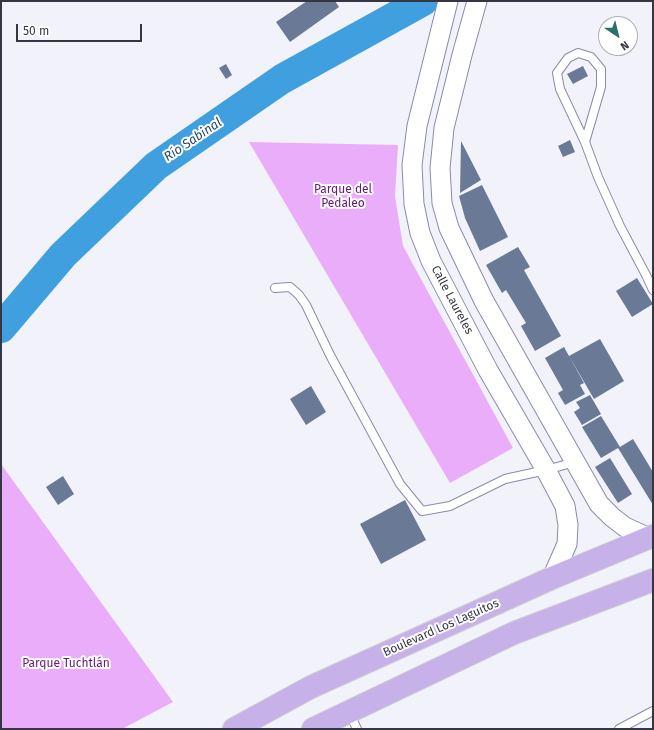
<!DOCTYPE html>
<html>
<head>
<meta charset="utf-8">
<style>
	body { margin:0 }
	#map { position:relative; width:654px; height:730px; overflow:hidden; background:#f2f3fa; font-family:"Fira Sans",sans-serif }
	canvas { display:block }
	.frame { position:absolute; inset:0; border:2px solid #353644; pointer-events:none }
	.north { position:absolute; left:598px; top:16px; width:40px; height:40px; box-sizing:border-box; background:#fff; border:1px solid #aeafb4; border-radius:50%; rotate:145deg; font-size:11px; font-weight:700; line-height:16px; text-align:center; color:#353644 }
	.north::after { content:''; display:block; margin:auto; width:14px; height:18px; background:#2a7168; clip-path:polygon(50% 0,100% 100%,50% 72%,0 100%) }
	.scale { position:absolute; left:16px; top:24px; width:126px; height:18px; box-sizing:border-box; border:2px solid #353644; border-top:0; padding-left:5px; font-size:12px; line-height:14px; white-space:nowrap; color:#353644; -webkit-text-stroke:3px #fff; paint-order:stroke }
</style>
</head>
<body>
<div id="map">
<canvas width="654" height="730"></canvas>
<div class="frame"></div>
<div class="north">N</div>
<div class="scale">50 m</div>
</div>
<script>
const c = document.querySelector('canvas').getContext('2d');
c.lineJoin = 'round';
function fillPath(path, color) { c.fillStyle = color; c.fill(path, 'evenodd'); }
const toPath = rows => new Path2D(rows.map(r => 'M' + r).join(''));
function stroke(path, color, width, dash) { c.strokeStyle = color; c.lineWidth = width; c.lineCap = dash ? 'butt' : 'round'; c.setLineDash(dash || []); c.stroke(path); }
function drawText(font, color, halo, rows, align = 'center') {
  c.font = font + ' "Fira Sans",sans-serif'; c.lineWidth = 4; c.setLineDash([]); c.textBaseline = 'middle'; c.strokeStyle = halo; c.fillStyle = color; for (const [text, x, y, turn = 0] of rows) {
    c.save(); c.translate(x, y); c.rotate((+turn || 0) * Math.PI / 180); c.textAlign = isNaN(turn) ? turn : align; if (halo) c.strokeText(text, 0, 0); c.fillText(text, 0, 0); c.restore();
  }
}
fillPath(toPath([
	[249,142,398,145,395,196,403,246,513,448,450,483],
	[1,464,173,702,122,729,1,729]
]), '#eaadf9');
stroke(toPath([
	[1,328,63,255,156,166,282,79,423,1]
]), '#409fdf', 30);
fillPath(toPath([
	[307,1,335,1,339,7,290,42,276,22],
	[226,64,232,75,226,79,219,68],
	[583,66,588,76,573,84,567,74],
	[570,140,575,152,563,157,558,146],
	[461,141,481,180,460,193],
	[482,185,508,237,480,251,465,218,459,196],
	[518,247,530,267,524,270,561,336,535,351,521,326,526,323,506,290,502,293,486,265],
	[637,278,653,304,632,317,616,291],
	[600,339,624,381,594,399,569,356],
	[564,347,584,383,580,385,585,394,565,405,558,393,563,390,545,358],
	[311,386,326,412,306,425,290,399],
	[590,395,601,414,582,425,574,412,580,408,576,402],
	[601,416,620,447,633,439,653,472,653,505,618,448,601,458,582,427],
	[610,458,632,494,618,503,595,467],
	[63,476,74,494,58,505,46,487],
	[405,500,426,540,381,564,360,524]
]), '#6a7a96');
const service = toPath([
	[585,142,560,89,557,73,568,58,578,53,591,57,601,69,601,87,585,142,598,177,620,226,646,275,653,290],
	[275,288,290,287,299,295,306,305,330,355,400,484,422,511,450,506,505,479,546,470,575,462],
	[349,712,357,729],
	[619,729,653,711]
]);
const tertiary = toPath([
	[448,1,417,126,412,165,414,204,420,233,431,261,488,370,546,470,565,506,568,525,567,544,552,578],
	[477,1,462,55,444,128,440,168,442,203,449,228,484,301,599,504,612,517,625,527,649,538]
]);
const primary = toPath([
	[234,729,311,687,552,578,653,536],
	[313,729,514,633,653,580]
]);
stroke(service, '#888baa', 10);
stroke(tertiary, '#888baa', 21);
stroke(primary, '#cfcfd2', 24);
stroke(service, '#fff', 8);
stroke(tertiary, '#fff', 19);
stroke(primary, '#c6b2e8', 22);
drawText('12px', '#661977', '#fff', [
	["Parque del",343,190],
	["Pedaleo",343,204],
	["Parque Tuchtlán",66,664]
]);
drawText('12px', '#353644', '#fff', [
	["Calle Laureles",452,300,62],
	["Boulevard Los Laguitos",441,628,-24]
]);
drawText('italic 13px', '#234a65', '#fff', [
	["Río Sabinal",193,140,-34]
]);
</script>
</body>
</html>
